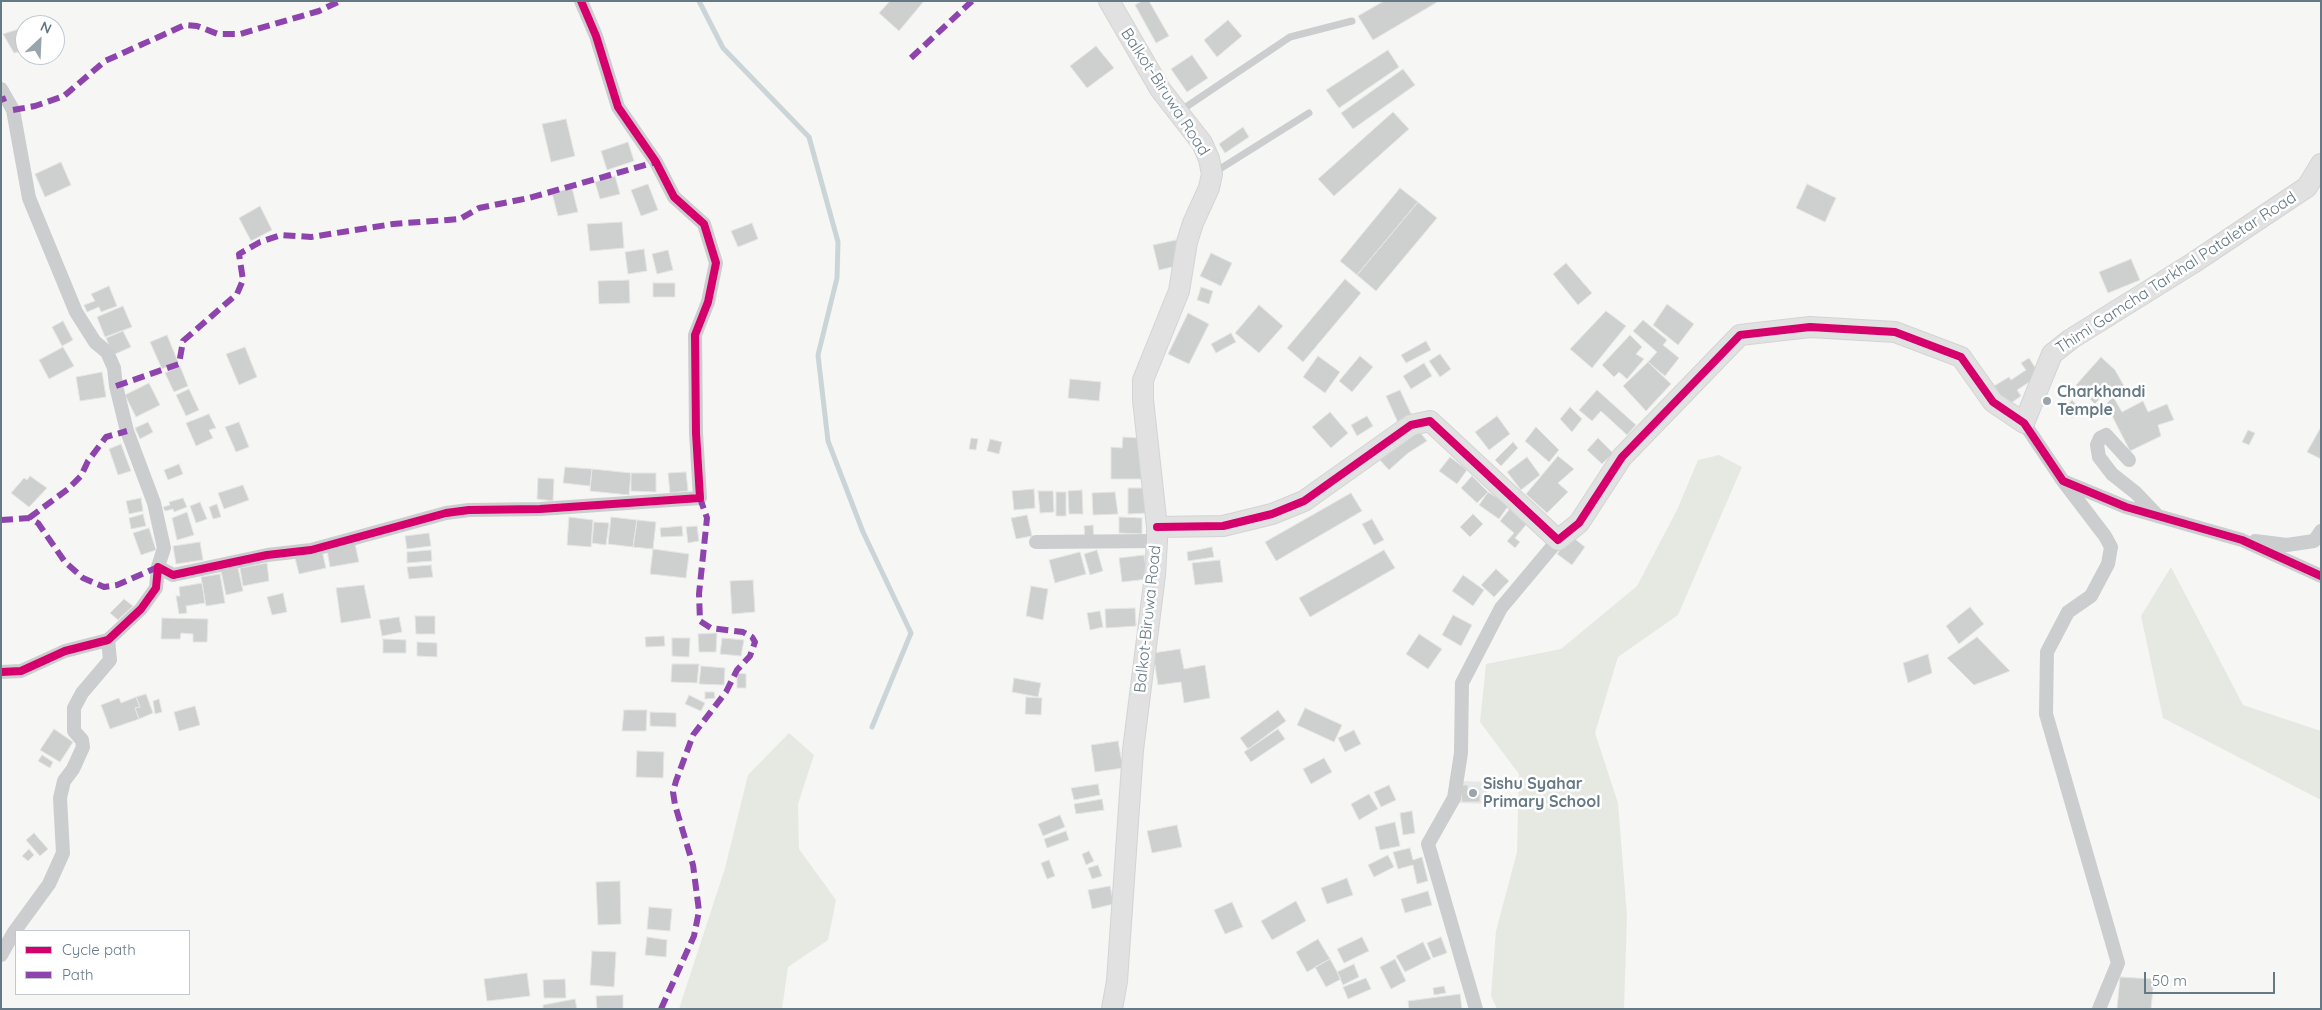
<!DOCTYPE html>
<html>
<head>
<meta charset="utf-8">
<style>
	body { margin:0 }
	#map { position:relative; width:2322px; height:1010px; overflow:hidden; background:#f6f6f4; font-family:Quicksand,sans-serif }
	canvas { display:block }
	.frame { position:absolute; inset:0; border:2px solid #657985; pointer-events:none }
	.legend { position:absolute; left:15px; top:930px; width:175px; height:65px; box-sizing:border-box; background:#fff; border:1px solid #c1c9ce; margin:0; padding:6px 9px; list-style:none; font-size:15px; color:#657985 }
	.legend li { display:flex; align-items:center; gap:10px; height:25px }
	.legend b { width:25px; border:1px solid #c1c9ce }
	.north { position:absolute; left:15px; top:15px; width:50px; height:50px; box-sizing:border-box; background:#fff; border:1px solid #c1c9ce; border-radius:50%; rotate:25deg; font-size:14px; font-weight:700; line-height:20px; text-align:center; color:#657985 }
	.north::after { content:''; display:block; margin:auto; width:18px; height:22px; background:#98a5ac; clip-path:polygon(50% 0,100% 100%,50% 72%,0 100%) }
	.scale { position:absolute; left:2144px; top:972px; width:131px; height:22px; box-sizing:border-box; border:2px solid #657985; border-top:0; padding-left:6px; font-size:15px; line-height:18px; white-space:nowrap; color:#657985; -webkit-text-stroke:4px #fff; paint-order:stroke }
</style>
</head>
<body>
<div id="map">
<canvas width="2322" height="1010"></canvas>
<div class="frame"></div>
<ul class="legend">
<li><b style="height:6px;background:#d6006c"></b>Cycle path</li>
<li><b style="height:6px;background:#8e44ad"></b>Path</li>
</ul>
<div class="north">N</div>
<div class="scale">50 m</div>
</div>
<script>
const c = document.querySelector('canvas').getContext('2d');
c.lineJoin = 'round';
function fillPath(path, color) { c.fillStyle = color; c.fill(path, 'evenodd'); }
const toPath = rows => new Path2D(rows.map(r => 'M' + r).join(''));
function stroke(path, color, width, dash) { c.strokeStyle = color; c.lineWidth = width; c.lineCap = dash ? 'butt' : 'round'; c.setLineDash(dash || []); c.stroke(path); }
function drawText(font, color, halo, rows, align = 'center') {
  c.font = font + ' Quicksand,sans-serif'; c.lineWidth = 5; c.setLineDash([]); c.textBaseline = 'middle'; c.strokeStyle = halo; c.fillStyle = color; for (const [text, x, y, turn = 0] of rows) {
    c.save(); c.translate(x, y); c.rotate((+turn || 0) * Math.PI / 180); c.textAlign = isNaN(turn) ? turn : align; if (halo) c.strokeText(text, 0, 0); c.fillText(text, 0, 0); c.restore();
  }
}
fillPath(toPath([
	[1459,781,1487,782,1488,804,1459,803]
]), '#e6e7e7');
fillPath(toPath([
	[1719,455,1742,467,1678,615,1618,657,1595,733,1618,803,1627,916,1624,1009,1497,1009,1491,996,1496,931,1517,852,1519,774,1480,722,1486,664,1561,649,1637,586,1677,510,1698,460],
	[2171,567,2243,705,2321,731,2321,800,2163,718,2141,616],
	[789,733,814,755,798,804,799,849,836,900,828,940,788,967,782,1009,679,1009,725,868,748,775]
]), '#e6e9e2');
stroke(toPath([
	[699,1,723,48,809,137,838,242,837,278,818,355,828,441,863,532,911,633,872,727]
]), '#cbd5d7', 5);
const building = toPath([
	[890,1,924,1,899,31,879,13,890,1],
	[1142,1,1149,1,1169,36,1156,43,1135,5,1142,1],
	[1384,1,1439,1,1373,40,1358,16,1384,1],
	[1228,20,1242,36,1217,57,1204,40,1228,20],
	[25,27,25,50,14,53,3,34,25,27],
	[1096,46,1114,68,1087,88,1070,66,1096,46],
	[1388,50,1399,67,1339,108,1326,90,1388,50],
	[1192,55,1208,78,1187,92,1171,69,1192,55],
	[1403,69,1415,85,1353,129,1341,113,1403,69],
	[1393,112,1409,129,1334,196,1318,179,1393,112],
	[566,119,575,156,551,162,542,124,566,119],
	[1243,127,1249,137,1225,153,1219,144,1243,127],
	[628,142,634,161,607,170,601,151,628,142],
	[61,162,71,185,45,197,35,174,61,162],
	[615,176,620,194,600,199,595,182,615,176],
	[648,184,658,210,641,216,631,190,648,184],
	[1807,184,1836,198,1825,222,1796,208,1807,184],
	[572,188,578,212,558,216,552,193,572,188],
	[1400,188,1418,202,1357,275,1340,261,1400,188],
	[1418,202,1437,218,1376,291,1357,275,1418,202],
	[260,206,272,230,251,241,239,218,260,206],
	[622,222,624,248,590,251,587,224,622,222],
	[752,223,758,239,738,247,731,231,752,223],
	[1176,240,1181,265,1159,270,1153,245,1176,240],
	[644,249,647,271,628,274,625,252,644,249],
	[668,250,673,270,657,274,652,254,668,250],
	[1211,253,1232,263,1221,286,1200,276,1211,253],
	[2131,259,2140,280,2108,293,2099,272,2131,259],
	[1566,263,1592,293,1578,305,1553,274,1566,263],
	[1345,279,1361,293,1303,362,1287,348,1345,279],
	[629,280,630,303,599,304,598,281,629,280],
	[653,283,675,283,675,297,653,297,653,283],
	[109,286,117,306,101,312,99,307,87,312,84,305,95,301,91,294,109,286],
	[1201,287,1213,291,1209,304,1197,300,1201,287],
	[1667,304,1694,324,1678,345,1653,325,1667,304],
	[1259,305,1283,326,1259,353,1235,333,1259,305],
	[123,306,132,327,105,337,97,317,123,306],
	[1606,311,1626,326,1592,368,1570,349,1606,311],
	[1188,313,1209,324,1189,364,1168,354,1188,313],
	[1643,320,1667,340,1663,345,1679,358,1665,376,1648,362,1657,352,1633,331,1643,320],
	[63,321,73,340,62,346,52,327,63,321],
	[123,331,131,347,113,355,106,338,123,331],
	[1231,333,1236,342,1216,353,1211,344,1231,333],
	[167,335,178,362,162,369,150,342,167,335],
	[1630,335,1642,347,1636,354,1644,359,1627,379,1619,372,1614,377,1602,365,1630,335],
	[1426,341,1431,350,1406,363,1401,355,1426,341],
	[63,347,74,366,49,379,39,360,63,347],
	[245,347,257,377,239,385,226,354,245,347],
	[1440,354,1451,369,1440,377,1429,361,1440,354],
	[1318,356,1340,372,1325,393,1303,377,1318,356],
	[1360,356,1373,367,1352,392,1339,381,1360,356],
	[2101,357,2115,370,2124,386,2111,393,2122,412,2143,401,2148,412,2167,404,2174,420,2158,425,2161,436,2130,451,2106,404,2112,398,2106,392,2095,404,2076,385,2101,357],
	[2029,358,2040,375,2017,390,2021,396,2007,406,1994,386,2009,377,2011,380,2026,370,2021,363,2029,358],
	[1648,362,1671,384,1646,411,1623,386,1648,362],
	[1424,363,1432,376,1411,389,1403,376,1424,363],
	[180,366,188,386,174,392,165,373,180,366],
	[102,372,106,397,80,401,76,377,102,372],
	[1070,379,1101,382,1099,401,1068,398,1070,379],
	[149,383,160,405,136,417,125,395,149,383],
	[189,389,199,410,186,416,176,395,189,389],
	[1400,390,1413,418,1399,425,1386,396,1400,390],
	[1597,390,1636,425,1627,435,1601,411,1592,421,1579,410,1597,390],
	[2072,400,2081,410,2072,418,2063,409,2072,400],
	[1570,407,1582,419,1572,432,1560,419,1570,407],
	[1330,412,1348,433,1331,448,1312,427,1330,412],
	[209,414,216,428,209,430,213,438,196,446,186,423,209,414],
	[1367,416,1373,426,1357,436,1351,425,1367,416],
	[1497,416,1510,434,1489,450,1475,432,1497,416],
	[148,422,153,432,140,439,135,428,148,422],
	[239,422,249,447,236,452,225,427,239,422],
	[1415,426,1427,441,1408,453,1389,470,1378,458,1415,426],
	[1536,427,1559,450,1549,462,1525,441,1536,427],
	[2321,427,2321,459,2307,452,2321,427],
	[2248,430,2255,433,2249,445,2242,442,2248,430],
	[1123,437,1138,438,1142,479,1111,479,1111,447,1122,448,1123,437],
	[971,438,978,439,976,450,969,449,971,438],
	[1598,438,1613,453,1602,464,1587,450,1598,438],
	[990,439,1002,442,999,454,987,451,990,439],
	[1513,442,1518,448,1501,466,1495,460,1513,442],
	[121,444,131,471,118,475,109,449,121,444],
	[1558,456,1574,469,1558,483,1568,492,1547,513,1526,494,1558,456],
	[1450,457,1467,470,1457,484,1439,471,1450,457],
	[1527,457,1540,475,1521,490,1507,472,1527,457],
	[179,464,183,474,168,480,164,470,179,464],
	[565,467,592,469,590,486,563,483,565,467],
	[592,469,631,473,629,495,590,491,592,469],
	[686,472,688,491,670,493,668,473,686,472],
	[631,473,656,473,656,492,631,491,631,473],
	[30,476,47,488,29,507,11,493,24,478,27,480,30,476],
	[1472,476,1488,492,1477,503,1461,488,1472,476],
	[538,478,554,479,553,501,537,499,538,478],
	[243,485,249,500,224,509,218,493,243,485],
	[1128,488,1147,488,1148,513,1128,514,1128,488],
	[1034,489,1035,508,1014,510,1012,491,1034,489],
	[1082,490,1083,514,1069,514,1068,491,1082,490],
	[1038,491,1053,491,1054,512,1040,513,1038,491],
	[1056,492,1066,492,1066,516,1056,516,1056,492],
	[1115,492,1118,514,1093,515,1092,493,1115,492],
	[1488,492,1509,505,1499,519,1479,505,1488,492],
	[1351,493,1362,511,1276,561,1265,542,1351,493],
	[141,498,143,511,129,514,126,501,141,498],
	[183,498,187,507,174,512,173,509,165,511,163,507,170,505,169,502,183,498],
	[200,502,207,519,196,523,190,506,200,502],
	[217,504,221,517,213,519,209,507,217,504],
	[1512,506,1530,520,1515,538,1520,542,1515,548,1507,541,1514,533,1500,521,1512,506],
	[187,512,194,535,177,540,172,518,187,512],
	[143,514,146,526,131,529,129,518,143,514],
	[1473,514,1483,524,1470,537,1460,527,1473,514],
	[1027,515,1032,536,1016,539,1011,518,1027,515],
	[569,517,593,520,591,547,567,545,569,517],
	[611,517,637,520,633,547,608,544,611,517],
	[1119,517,1142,518,1142,534,1119,533,1119,517],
	[1372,519,1384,540,1374,545,1362,524,1372,519],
	[637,520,656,522,653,549,633,547,637,520],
	[594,522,609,523,606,545,592,543,594,522],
	[1093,525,1094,539,1085,540,1084,526,1093,525],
	[682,526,683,536,661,537,660,528,682,526],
	[697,526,699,541,688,543,686,527,697,526],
	[149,528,156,550,141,555,133,533,149,528],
	[429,533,431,546,407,549,405,536,429,533],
	[1571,536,1585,547,1572,565,1557,554,1571,536],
	[200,542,203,560,176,564,173,546,200,542],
	[355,544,359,562,330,567,327,550,355,544],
	[1212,547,1214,557,1188,561,1187,552,1212,547],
	[653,549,689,554,686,578,650,574,653,549],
	[431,550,432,561,407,563,407,552,431,550],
	[1097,550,1103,571,1090,575,1084,554,1097,550],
	[1384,550,1395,568,1310,617,1299,598,1384,550],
	[322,551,326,568,299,574,295,558,322,551],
	[1080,552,1086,574,1055,583,1049,560,1080,552],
	[1144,555,1148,579,1122,582,1119,558,1144,555],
	[1220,560,1223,582,1195,585,1192,563,1220,560],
	[267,563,269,581,243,586,240,568,267,563],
	[431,565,433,577,409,579,407,567,431,565],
	[238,568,243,591,226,595,221,571,238,568],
	[1496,569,1509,581,1494,597,1481,585,1496,569],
	[220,574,225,603,206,606,201,577,220,574],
	[1463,575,1484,590,1473,606,1452,591,1463,575],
	[753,580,755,612,732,614,730,581,753,580],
	[202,583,205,603,186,606,187,613,179,614,176,596,180,596,179,587,202,583],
	[364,585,371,618,341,623,336,588,364,585],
	[1031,586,1048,589,1043,620,1026,616,1031,586],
	[283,593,287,612,272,615,267,597,283,593],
	[124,599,133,606,118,620,110,613,124,599],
	[1970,607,1984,624,1959,644,1946,626,1970,607],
	[1135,608,1136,626,1106,628,1105,609,1135,608],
	[1100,611,1103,627,1090,630,1087,613,1100,611],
	[1453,615,1472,625,1461,646,1442,635,1453,615],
	[415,616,435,616,435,634,416,634,415,616],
	[399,617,402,632,382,636,379,620,399,617],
	[162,618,208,619,207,642,193,642,193,634,181,633,180,639,161,639,162,618],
	[717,633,716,652,699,652,698,634,717,633],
	[1419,634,1442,649,1428,669,1406,654,1419,634],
	[664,636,665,646,646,647,645,637,664,636],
	[1977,637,2010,671,1974,685,1947,658,1977,637],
	[672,638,690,638,689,657,672,656,672,638],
	[722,638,744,640,741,656,720,654,722,638],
	[383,639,406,640,406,653,383,653,383,639],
	[417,642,437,643,437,657,417,656,417,642],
	[1180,649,1184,669,1205,665,1210,698,1184,703,1181,682,1158,685,1153,653,1180,649],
	[1928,654,1932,673,1908,683,1903,663,1928,654],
	[672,664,699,664,697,683,671,682,672,664],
	[701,666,725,668,724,685,699,684,701,666],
	[737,673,746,674,746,688,737,688,737,673],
	[1014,678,1041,683,1038,697,1012,692,1014,678],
	[705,692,714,692,715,698,705,699,705,692],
	[146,694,153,713,139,719,135,708,140,707,136,697,146,694],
	[689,695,705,703,701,711,685,704,689,695],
	[136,697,140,707,135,708,139,719,110,729,101,705,119,698,121,703,136,697],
	[1026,697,1042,698,1041,715,1025,714,1026,697],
	[159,699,162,712,155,714,153,701,159,699],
	[195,706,200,725,179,731,174,712,195,706],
	[1305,708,1342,725,1334,742,1297,725,1305,708],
	[624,710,647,710,646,731,622,731,624,710],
	[1278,710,1286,721,1248,749,1240,738,1278,710],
	[650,712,676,713,676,727,650,726,650,712],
	[54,729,73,742,60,762,40,750,54,729],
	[1278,729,1285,739,1251,762,1244,752,1278,729],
	[1354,730,1361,744,1345,752,1338,738,1354,730],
	[1118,741,1123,768,1095,772,1091,745,1118,741],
	[637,751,664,752,663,778,636,777,637,751],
	[42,755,53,762,50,768,38,761,42,755],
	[1324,758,1332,772,1311,784,1303,769,1324,758],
	[1098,784,1100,795,1074,800,1071,788,1098,784],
	[1389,785,1396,800,1381,807,1374,792,1389,785],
	[1460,785,1468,785,1468,792,1480,794,1480,802,1462,802,1460,785],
	[1369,794,1378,809,1359,820,1351,804,1369,794],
	[1102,799,1104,810,1076,814,1074,804,1102,799],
	[1412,811,1415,833,1403,835,1400,813,1412,811],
	[1060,815,1065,827,1043,836,1038,824,1060,815],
	[1395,822,1400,846,1380,850,1375,827,1395,822],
	[1177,825,1182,847,1152,853,1147,831,1177,825],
	[1066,831,1069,840,1047,848,1044,839,1066,831],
	[34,833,48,849,40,856,26,840,34,833],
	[1410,848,1413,860,1422,857,1428,881,1417,884,1413,865,1398,869,1393,852,1410,848],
	[29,849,34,855,28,861,22,856,29,849],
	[1089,851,1094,861,1086,865,1082,854,1089,851],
	[1388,855,1394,867,1374,877,1368,865,1388,855],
	[1049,860,1055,876,1047,879,1041,863,1049,860],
	[1098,865,1102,876,1092,879,1088,868,1098,865],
	[1347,878,1353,895,1327,904,1321,888,1347,878],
	[620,881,621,924,598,925,596,882,620,881],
	[1110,886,1114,904,1092,909,1088,890,1110,886],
	[1428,891,1432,905,1405,913,1401,899,1428,891],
	[1296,901,1306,921,1272,940,1261,921,1296,901],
	[1232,902,1243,927,1225,934,1214,910,1232,902],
	[649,907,672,909,670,931,647,929,649,907],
	[647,937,667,940,666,957,645,955,647,937],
	[1362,937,1369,951,1344,963,1337,949,1362,937],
	[1441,937,1447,953,1433,958,1427,943,1441,937],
	[1318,939,1330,959,1307,972,1296,952,1318,939],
	[1423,942,1431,959,1405,972,1396,956,1423,942],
	[592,951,616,952,614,987,590,985,592,951],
	[1330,959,1341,979,1326,987,1315,967,1330,959],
	[1395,959,1406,981,1391,989,1380,967,1395,959],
	[1354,964,1359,977,1343,985,1337,972,1354,964],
	[527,973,530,996,487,1001,484,979,527,973],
	[2120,977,2154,979,2151,1009,2117,1009,2120,977],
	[1366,978,1371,989,1348,999,1343,987,1366,978],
	[565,979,566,998,544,998,543,980,565,979],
	[1444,986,1446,993,1434,995,1433,988,1444,986],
	[1460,994,1462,1009,1409,1009,1408,1001,1460,994],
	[623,995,623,1009,597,1009,596,996,623,995],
	[575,999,577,1009,543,1009,543,1005,575,999]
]);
fillPath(building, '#ced0d0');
stroke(building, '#e5e5e4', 1);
const secondary = toPath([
	[1109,1,1160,89,1202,143,1209,159,1212,174,1209,188,1193,223,1187,242,1179,291,1143,380,1143,400,1157,527,1157,541,1155,575,1133,750,1117,981,1112,1009],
	[1157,527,1223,526,1272,514,1304,501,1411,425,1430,421,1558,540,1579,523,1622,457,1740,335,1810,327,1895,332,1961,357,1993,402,2024,423,2052,354,2071,339,2193,263,2307,187,2321,164]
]);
stroke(secondary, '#d3d4d5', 22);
stroke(toPath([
	[1180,111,1290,37,1352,21],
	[1215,172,1309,113]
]), '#cccdce', 7);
stroke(toPath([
	[1,89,13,110,29,198,76,312,95,342,107,352,114,368,116,386,127,431,154,503,164,548,158,567],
	[2024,423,2063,481,2126,507,2242,540,2321,576],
	[2129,460,2106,435,2100,438,2097,445,2099,457,2112,474,2136,493,2157,515],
	[2063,481,2105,536,2111,547,2108,564,2091,596,2068,612,2047,652,2046,714,2118,963,2099,1009],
	[2255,541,2287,545,2314,541,2321,531],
	[1036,542,1157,541],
	[1,672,21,671,65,651,108,640,141,609,156,588,158,567,173,575,267,555,311,550,446,513,469,510,540,509,700,498,696,433,695,335,708,302,716,263,704,224,674,197,656,162,618,107,596,36,581,1],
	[1,955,14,932,49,884,63,853,60,798,64,781,73,769,83,747,82,740,74,731,74,708,82,693,110,660,108,640],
	[1476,1009,1428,844,1454,798,1461,753,1462,683,1501,608,1558,540]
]), '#cccdce', 14);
stroke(secondary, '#e0e1e0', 20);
stroke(toPath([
	[911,58,972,1],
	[1,100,6,98],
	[13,110,35,106,64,96,105,61,185,25,197,26,218,34,240,34,319,11,340,1],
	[116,386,179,364,183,341,237,294,243,280,239,254,260,242,281,235,311,237,393,224,460,219,479,208,529,198,656,162],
	[29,518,68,489,81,476,88,461,106,437,127,431],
	[1,520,29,518,38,523,65,562,83,578,104,587,117,585,158,567],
	[661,1009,694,936,699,911,693,865,675,805,673,792,676,781,693,735,726,692,737,670,750,656,755,642,752,637,743,632,711,628,700,621,699,594,707,518,700,498]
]), '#8e44ad', 6, [12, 6]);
stroke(toPath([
	[1157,527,1223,526,1272,514,1304,501,1411,425,1430,421,1558,540,1579,523,1622,457,1740,335,1810,327,1895,332,1961,357,1993,402,2024,423,2063,481,2126,507,2242,540,2321,576],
	[1,672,21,671,65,651,108,640,141,609,156,588,158,567,173,575,267,555,311,550,446,513,469,510,540,509,700,498,696,433,695,335,708,302,716,263,704,224,674,197,656,162,618,107,596,36,581,1]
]), '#d6006c', 8);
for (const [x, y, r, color] of [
	[2047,401,5,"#98a5ac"],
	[1473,793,5,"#98a5ac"]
]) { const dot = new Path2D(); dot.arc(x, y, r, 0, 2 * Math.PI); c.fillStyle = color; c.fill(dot); stroke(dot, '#fff', 2); }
drawText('16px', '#657985', '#fff', [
	["Balkot-Biruwa Road",1165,92,57],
	["Thimi Gamcha Tarkhal Pataletar Road",2176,273,-33],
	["Balkot-Biruwa Road",1148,619,-84]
]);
drawText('bold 16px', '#657985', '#fff', [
	["Charkhandi",2057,392],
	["Temple",2057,410],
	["Sishu Syahar",1483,784],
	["Primary School",1483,802]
], 'left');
</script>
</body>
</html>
